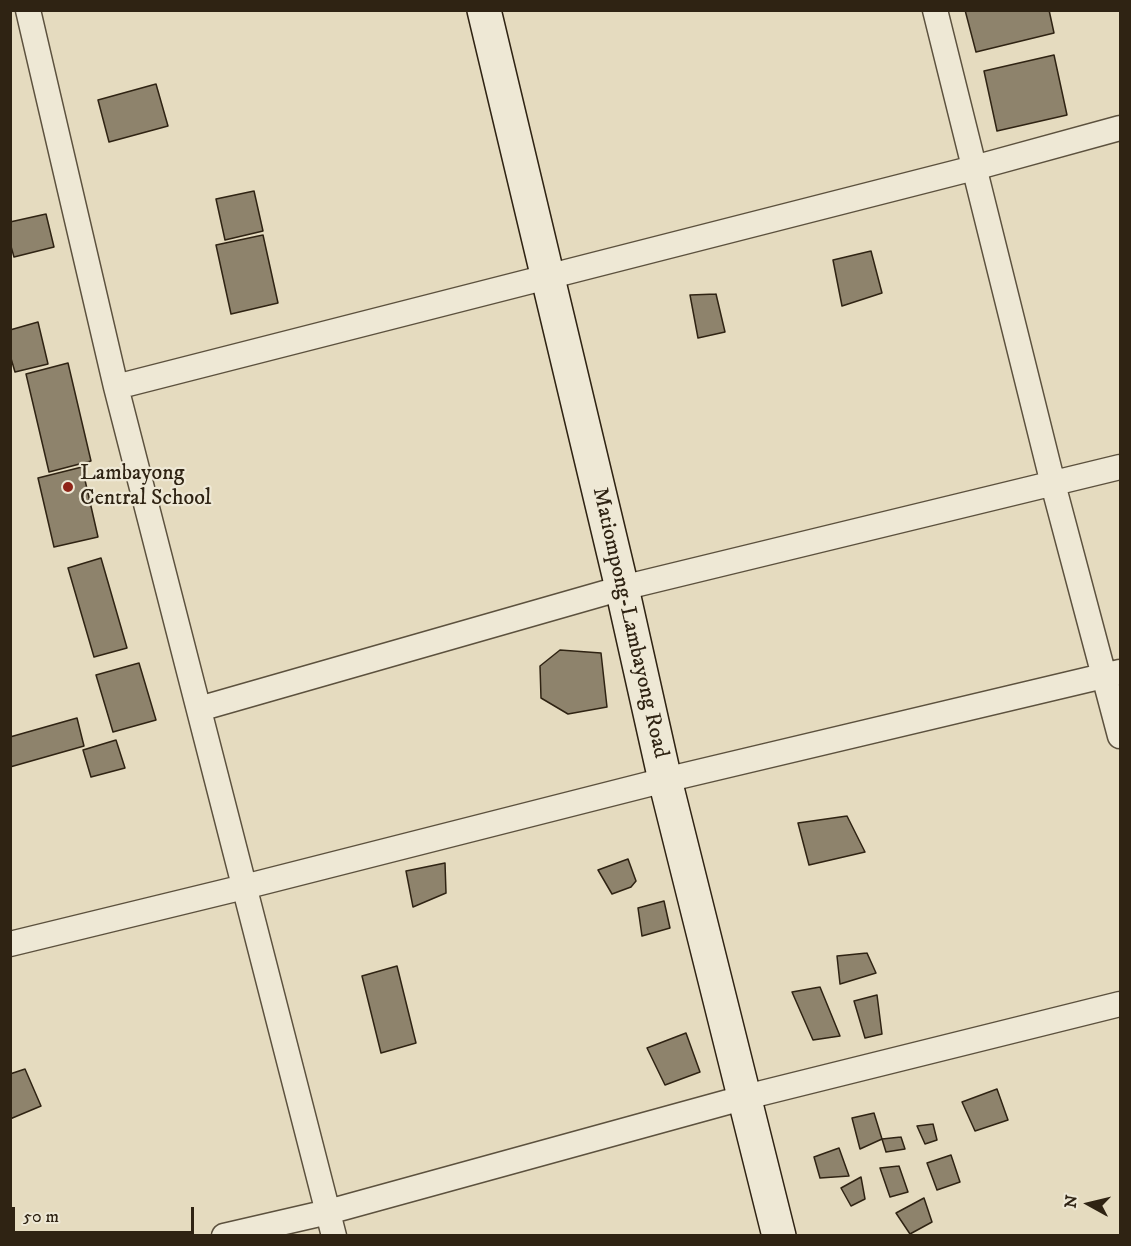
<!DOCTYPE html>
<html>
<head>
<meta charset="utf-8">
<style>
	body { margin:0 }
	#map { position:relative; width:1131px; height:1246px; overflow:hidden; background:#e5dbbf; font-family:"IM FELL DW Pica",serif }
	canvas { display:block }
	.frame { position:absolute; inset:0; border:12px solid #2f2313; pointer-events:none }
	.north { position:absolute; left:1059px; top:1174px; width:60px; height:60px; -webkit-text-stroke:4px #eee8d5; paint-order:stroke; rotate:278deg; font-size:16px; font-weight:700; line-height:24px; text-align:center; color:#2f2313 }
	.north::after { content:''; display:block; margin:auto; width:21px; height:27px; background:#2f2313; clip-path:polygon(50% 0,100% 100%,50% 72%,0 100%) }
	.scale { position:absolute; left:12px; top:1207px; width:182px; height:27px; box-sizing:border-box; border:3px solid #2f2313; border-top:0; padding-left:8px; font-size:18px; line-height:21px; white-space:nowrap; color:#2f2313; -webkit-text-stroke:4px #eee8d5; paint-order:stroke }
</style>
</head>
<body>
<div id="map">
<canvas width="1131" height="1246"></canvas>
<div class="frame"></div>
<div class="north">N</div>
<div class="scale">50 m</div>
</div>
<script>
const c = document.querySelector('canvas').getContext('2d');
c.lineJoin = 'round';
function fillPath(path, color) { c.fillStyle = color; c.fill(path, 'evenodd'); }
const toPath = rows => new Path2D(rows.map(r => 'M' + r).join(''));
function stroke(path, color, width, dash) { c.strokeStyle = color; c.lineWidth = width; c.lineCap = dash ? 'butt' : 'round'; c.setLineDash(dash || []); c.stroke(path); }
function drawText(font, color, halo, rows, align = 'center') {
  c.font = font + ' "IM FELL DW Pica",serif'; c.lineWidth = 4.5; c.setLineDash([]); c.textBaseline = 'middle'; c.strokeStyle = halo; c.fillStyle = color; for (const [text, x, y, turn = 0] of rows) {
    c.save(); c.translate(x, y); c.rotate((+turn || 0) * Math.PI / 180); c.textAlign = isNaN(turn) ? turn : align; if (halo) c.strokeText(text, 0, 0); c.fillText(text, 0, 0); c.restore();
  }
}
const building = toPath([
	[965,10,1049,10,1054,33,976,52,965,10],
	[1054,55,1067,115,997,131,984,71,1054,55],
	[156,84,168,126,109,142,98,100,156,84],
	[254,191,263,231,225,240,216,199,254,191],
	[46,214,54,247,14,257,10,243,10,222,46,214],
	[263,235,278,303,231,314,216,245,263,235],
	[871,251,882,293,842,306,833,260,871,251],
	[716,294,725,332,698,338,690,295,716,294],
	[38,322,48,364,15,372,10,355,10,330,38,322],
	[68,363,91,461,49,472,26,374,68,363],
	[82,467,98,537,54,547,38,478,82,467],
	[101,558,127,648,94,657,68,568,101,558],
	[560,650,601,653,607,707,568,714,541,698,540,666,560,650],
	[139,663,156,720,113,732,96,675,139,663],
	[77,718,84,746,10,767,10,737,77,718],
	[116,740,125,768,91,777,83,750,116,740],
	[847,816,865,852,809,865,798,823,847,816],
	[628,859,636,881,631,887,612,894,598,870,628,859],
	[445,863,446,893,413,907,406,871,445,863],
	[664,901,670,928,642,936,638,908,664,901],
	[867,953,876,973,840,984,837,956,867,953],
	[397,966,416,1043,381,1053,362,976,397,966],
	[820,987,840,1036,813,1040,792,992,820,987],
	[877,995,882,1034,865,1038,854,1001,877,995],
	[686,1033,700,1072,665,1085,647,1048,686,1033],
	[25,1069,41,1106,10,1119,10,1074,25,1069],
	[997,1089,1008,1120,975,1131,962,1102,997,1089],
	[874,1113,882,1139,860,1149,852,1118,874,1113],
	[933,1124,937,1140,925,1144,917,1126,933,1124],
	[901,1137,905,1149,886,1152,882,1139,901,1137],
	[839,1148,849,1176,820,1178,814,1157,839,1148],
	[951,1155,960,1182,937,1190,927,1163,951,1155],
	[899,1166,908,1192,890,1197,880,1168,899,1166],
	[861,1177,865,1199,851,1206,841,1188,861,1177],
	[924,1198,932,1222,910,1234,896,1213,924,1198]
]);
fillPath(building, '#8e836c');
stroke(building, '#2f2313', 1.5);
const street = toPath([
	[28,10,116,387,334,1236],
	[935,10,1053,484,1120,736],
	[116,387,974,168,1120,128],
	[199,709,622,588,1120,467],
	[10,944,244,887,665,780,1120,672],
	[224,1236,328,1212,746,1097,1120,1004]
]);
const secondary = toPath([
	[484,10,622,588,665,780,779,1236]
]);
stroke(street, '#5c513e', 27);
stroke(secondary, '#2f2313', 36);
stroke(street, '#eee8d5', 24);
stroke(secondary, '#eee8d5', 33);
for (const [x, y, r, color] of [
	[68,487,6,"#8f2418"]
]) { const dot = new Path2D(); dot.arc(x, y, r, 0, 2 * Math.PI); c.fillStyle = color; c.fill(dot); stroke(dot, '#eee8d5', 2); }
drawText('22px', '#2f2313', '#eee8d5', [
	["Lambayong",80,474],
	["Central School",80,499]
], 'left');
drawText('22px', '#2f2313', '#eee8d5', [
	["Matiompong-Lambayong Road",629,623,77]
]);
</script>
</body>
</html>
